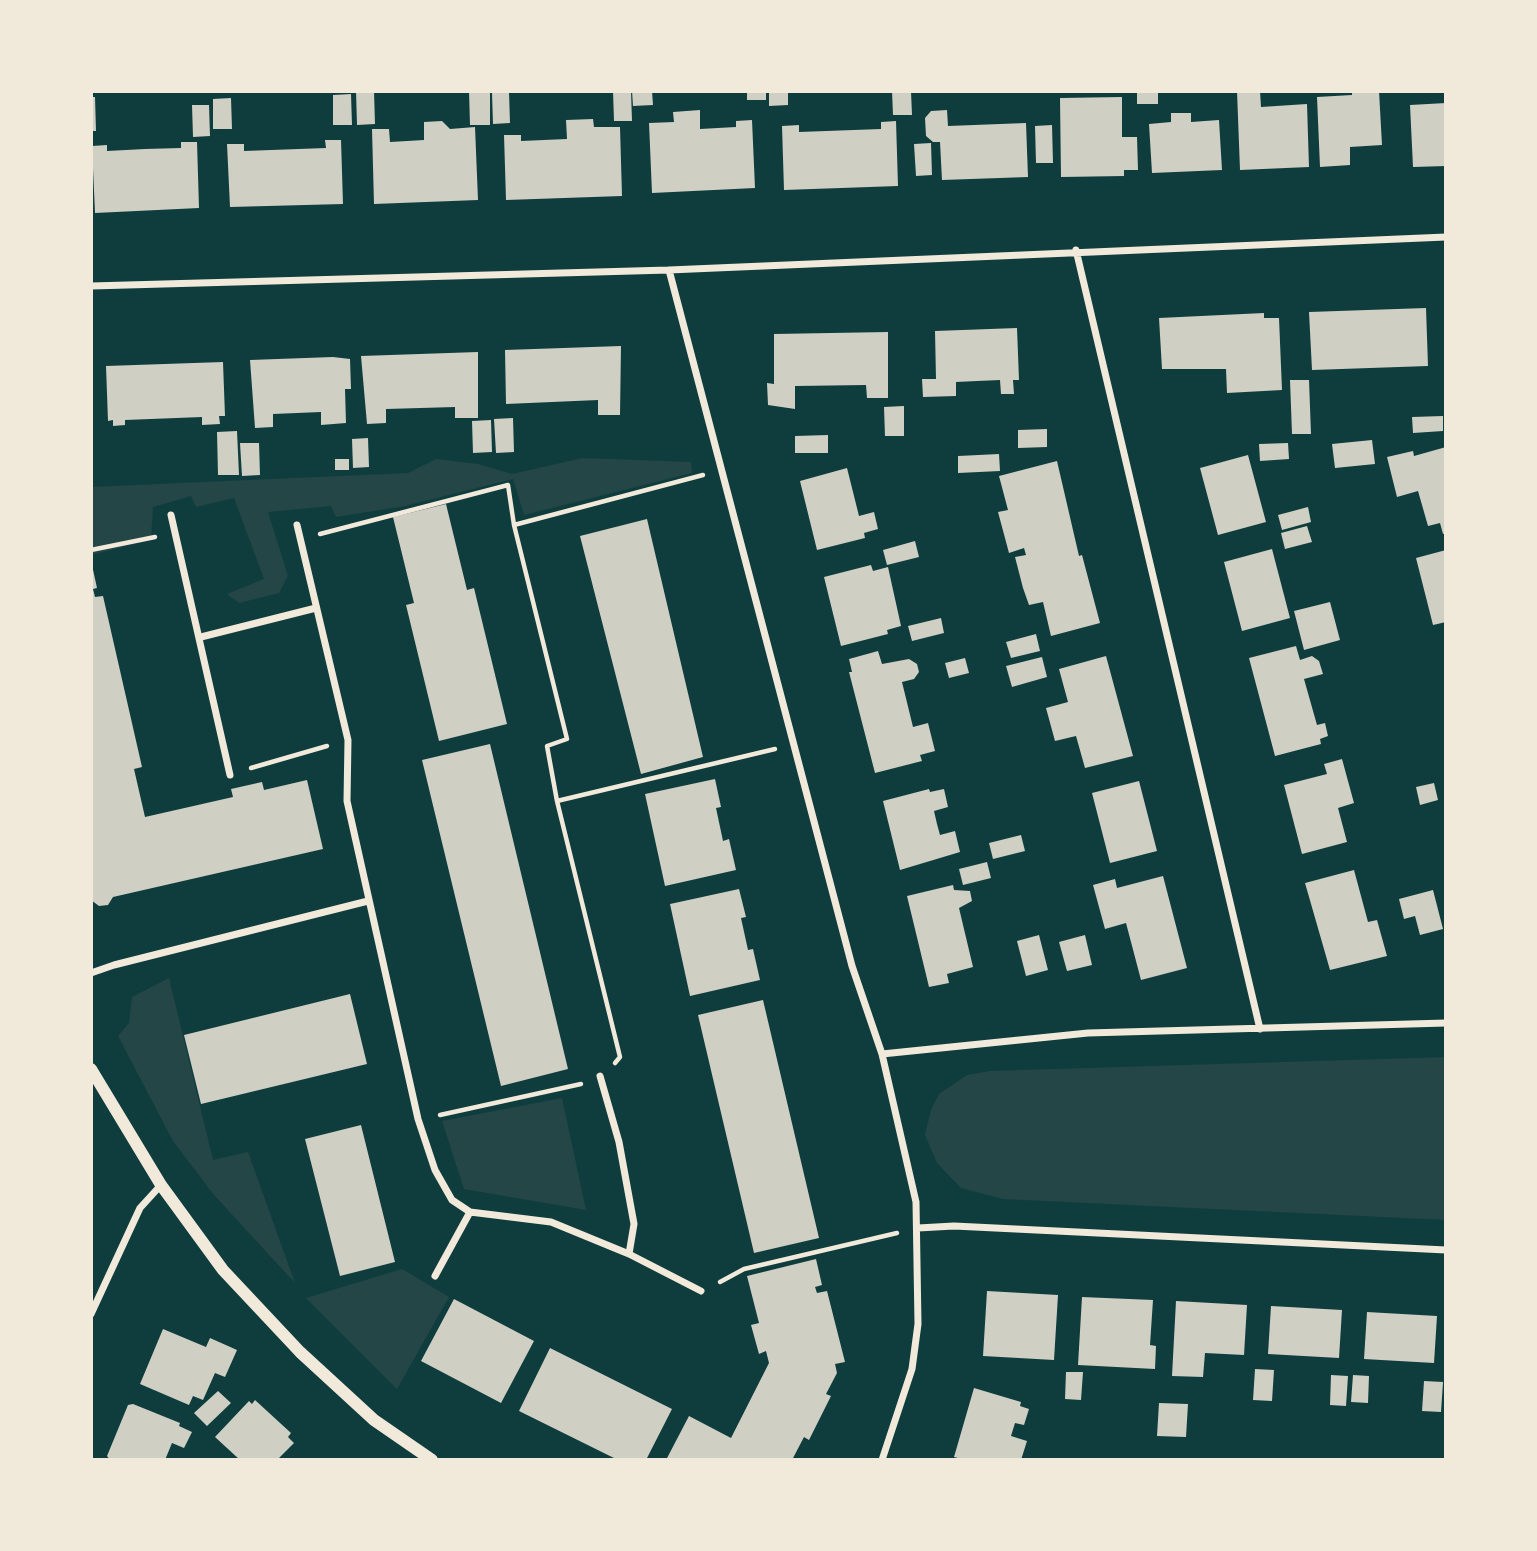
<!DOCTYPE html>
<html>
<head>
<meta charset="utf-8">
<style>
	body { margin:0 }
	#map { position:relative; width:1537px; height:1551px; overflow:hidden; background:#0f3d3e; font-family:Jost,sans-serif }
	canvas { display:block }
	.frame { position:absolute; inset:0; border:93px solid #f1e9da; pointer-events:none }
</style>
</head>
<body>
<div id="map">
<canvas width="1537" height="1551"></canvas>
<div class="frame"></div>
</div>
<script>
const c = document.querySelector('canvas').getContext('2d');
c.lineJoin = 'round';
function fillPath(path, color) { c.fillStyle = color; c.fill(path, 'evenodd'); }
const toPath = rows => new Path2D(rows.map(r => 'M' + r).join(''));
function stroke(path, color, width, dash) { c.strokeStyle = color; c.lineWidth = width; c.lineCap = dash ? 'butt' : 'round'; c.setLineDash(dash || []); c.stroke(path); }
fillPath(toPath([
	[583,458,691,462,692,473,524,515,513,479,405,506,336,517,331,506,268,512,288,576,279,593,239,603,227,594,264,579,234,498,196,507,191,496,153,507,151,540,91,555,91,487,408,473,436,459,478,464,512,474],
	[169,978,213,1160,248,1152,295,1283,214,1195,173,1141,118,1036,129,1023,132,997],
	[1446,1057,1446,1220,1003,1199,961,1188,937,1163,925,1135,931,1110,939,1094,967,1075,990,1071],
	[562,1098,586,1210,464,1189,442,1121],
	[402,1269,449,1297,397,1389,306,1298]
]), '#244646');
fillPath(toPath([
	[356,91,374,91,375,124,357,125],
	[469,91,490,91,490,125,470,125],
	[613,91,631,91,632,121,614,121],
	[632,91,652,91,653,105,633,106],
	[747,91,766,91,766,100,747,100],
	[769,91,788,91,788,105,769,106],
	[892,91,911,91,912,115,893,115],
	[1137,91,1158,91,1158,104,1137,104],
	[1237,91,1260,91,1261,107,1307,104,1309,167,1240,170],
	[1352,91,1379,91,1382,145,1350,147,1350,165,1320,167,1317,97,1352,95],
	[509,92,510,123,493,124,492,93],
	[351,94,352,125,333,125,333,95],
	[91,97,95,97,96,131,91,131],
	[1122,97,1122,137,1137,137,1138,170,1124,170,1124,176,1061,177,1060,98],
	[231,98,232,129,213,129,213,99],
	[1446,103,1446,166,1413,167,1410,105],
	[192,105,209,105,210,136,193,137],
	[700,110,700,129,736,127,736,121,752,120,755,188,652,193,649,123,674,122,673,112],
	[947,110,948,126,1026,123,1028,177,942,180,940,142,933,142,926,136,925,118,931,111],
	[1171,113,1191,113,1191,122,1219,120,1222,170,1152,173,1149,124,1171,122],
	[593,119,594,127,620,127,622,196,506,200,504,135,521,135,521,141,567,139,566,120],
	[442,121,450,129,475,127,478,200,374,204,372,129,389,129,390,142,424,140,424,122],
	[896,121,898,186,784,190,782,126,799,125,799,132,881,129,881,122],
	[1052,125,1053,163,1036,163,1035,126],
	[325,140,341,140,343,204,230,207,227,144,244,144,244,151,326,148],
	[181,142,197,142,199,208,95,213,92,146,107,145,107,151,145,149,181,148],
	[931,143,932,175,916,176,914,144],
	[1426,308,1428,366,1312,370,1309,312],
	[1264,313,1264,318,1279,318,1282,390,1227,393,1226,369,1162,369,1159,318],
	[1017,328,1019,380,1013,380,1014,394,1001,394,1000,380,977,381,956,382,956,396,923,397,922,379,936,379,935,331],
	[888,332,888,398,867,398,866,385,795,386,795,409,768,405,767,383,774,384,774,334],
	[621,346,620,415,598,415,598,400,506,404,505,350],
	[478,352,478,418,455,418,455,407,386,409,386,423,367,424,361,356],
	[333,357,350,359,351,389,345,389,346,423,321,425,321,412,273,414,273,427,255,428,250,360],
	[223,362,225,416,219,416,220,424,202,425,202,417,125,420,125,425,113,426,113,420,108,421,106,366],
	[1290,380,1309,380,1311,434,1292,434],
	[904,406,904,436,885,436,884,407],
	[1443,416,1443,431,1413,433,1412,417],
	[513,418,514,452,496,453,494,419],
	[491,420,492,452,473,453,472,421],
	[1047,429,1047,447,1018,448,1018,430],
	[237,431,239,475,218,475,217,432],
	[828,435,828,453,795,453,795,436],
	[368,438,369,467,353,468,352,439],
	[1372,440,1375,464,1335,468,1332,444],
	[240,443,259,443,260,475,242,476],
	[1288,443,1289,459,1260,461,1259,444],
	[1446,447,1446,533,1443,534,1440,523,1428,526,1418,491,1397,497,1387,457,1413,451,1414,456],
	[999,454,1000,471,958,473,958,456],
	[1248,455,1266,522,1218,535,1200,468],
	[335,459,349,459,349,470,335,470],
	[1057,461,1079,556,1082,555,1100,623,1051,636,1043,602,1029,605,1023,588,1015,557,1026,555,1024,548,1009,553,998,512,1008,510,999,476],
	[847,468,859,516,874,512,878,529,864,533,865,538,817,550,800,481],
	[446,504,467,590,474,588,507,724,439,741,406,605,414,603,393,517],
	[1308,507,1311,522,1282,530,1278,515],
	[647,519,703,757,641,774,580,536],
	[1307,526,1312,542,1285,549,1281,533],
	[915,541,919,557,887,565,883,550],
	[1272,549,1290,618,1242,631,1224,562],
	[1446,550,1446,622,1433,625,1416,558],
	[92,565,97,588,93,589,95,597,103,596,142,767,134,769,145,817,233,797,231,789,262,782,264,790,307,780,323,849,113,897,108,905,99,906,91,900],
	[871,565,873,571,888,567,901,626,887,630,888,634,841,646,824,577],
	[1330,602,1340,640,1304,650,1294,611],
	[941,618,944,633,912,641,908,626],
	[1036,634,1040,651,1011,658,1006,642],
	[1296,646,1300,660,1312,656,1319,661,1323,674,1304,679,1317,725,1325,723,1328,736,1320,739,1321,744,1275,756,1249,658],
	[878,651,882,664,909,659,917,664,919,672,914,679,902,682,913,727,928,723,935,751,920,755,922,761,875,773,849,672,852,672,849,659],
	[1106,656,1133,756,1085,768,1076,736,1055,741,1046,708,1068,702,1059,669],
	[1042,657,1047,677,1012,687,1006,666],
	[965,658,969,673,949,678,945,663],
	[490,744,568,1069,501,1086,422,760],
	[1342,759,1354,803,1338,808,1347,842,1302,854,1284,785,1327,774,1324,764],
	[715,779,721,807,716,808,723,841,729,839,736,870,665,886,645,794],
	[1139,781,1157,851,1110,863,1092,793],
	[1434,783,1438,800,1420,805,1416,787],
	[929,789,930,792,944,789,948,807,934,811,937,824,940,835,955,831,960,852,900,870,883,801],
	[1021,835,1025,851,993,859,989,843],
	[987,862,991,878,963,885,959,869],
	[1354,870,1368,922,1377,920,1387,956,1330,970,1305,883],
	[1163,876,1187,968,1141,980,1126,923,1105,929,1093,885,1115,879,1117,888],
	[953,885,954,890,970,891,972,901,959,908,973,967,947,974,949,983,929,987,907,896],
	[739,889,746,917,741,918,748,950,753,949,760,980,690,996,670,904],
	[1433,890,1443,929,1420,935,1415,916,1404,919,1399,899],
	[1039,935,1048,970,1026,976,1017,941],
	[1085,935,1092,965,1067,971,1059,942],
	[350,994,367,1064,201,1104,184,1035],
	[763,1000,819,1238,754,1253,698,1015],
	[361,1125,395,1262,340,1276,305,1139],
	[816,1259,822,1285,815,1287,817,1293,827,1291,845,1362,835,1364,837,1373,826,1394,831,1396,809,1440,804,1437,792,1460,666,1460,689,1416,731,1438,769,1363,766,1351,759,1354,751,1325,759,1323,747,1276],
	[987,1291,1058,1295,1054,1360,983,1356],
	[1082,1297,1153,1300,1150,1345,1156,1346,1155,1369,1078,1365],
	[454,1299,534,1341,501,1403,421,1361],
	[1176,1301,1247,1305,1244,1355,1205,1353,1203,1377,1172,1376],
	[1271,1306,1342,1310,1339,1358,1268,1354],
	[1367,1312,1437,1316,1434,1363,1364,1359],
	[163,1329,206,1347,210,1338,237,1350,225,1377,215,1373,203,1400,193,1396,189,1405,140,1384],
	[550,1348,672,1409,646,1460,618,1460,519,1411],
	[1255,1369,1274,1370,1272,1401,1253,1400],
	[1066,1372,1083,1372,1081,1400,1065,1399],
	[1331,1375,1348,1376,1346,1406,1330,1405],
	[1353,1375,1369,1376,1368,1403,1351,1402],
	[1424,1381,1443,1382,1441,1412,1422,1411],
	[974,1388,1021,1402,1020,1406,1029,1409,1024,1425,1015,1423,1011,1436,1027,1441,1021,1460,966,1460,954,1457],
	[218,1391,231,1403,207,1426,194,1413],
	[255,1400,291,1433,288,1437,294,1443,277,1460,240,1460,215,1437,249,1401,252,1404],
	[1159,1403,1188,1404,1186,1437,1157,1436],
	[133,1404,180,1423,179,1426,192,1432,184,1448,172,1443,165,1460,110,1460,107,1456,128,1405]
]), '#cfcfc3');
stroke(toPath([
	[514,525,703,475],
	[320,534,508,485,514,525,567,739,547,746,557,801,620,1057,615,1063],
	[91,550,155,537],
	[251,768,327,746],
	[557,801,775,749],
	[440,1115,581,1084],
	[720,1282,744,1269,897,1233]
]), '#f1e9da', 4.5);
stroke(toPath([
	[1076,250,1260,1029],
	[669,270,852,966,882,1054,916,1202,918,1324,912,1369,882,1460],
	[91,286,669,270,1446,237],
	[171,515,230,775],
	[297,525,348,740,347,801,418,1119,435,1170,452,1200,470,1212,551,1222,629,1254,701,1291],
	[201,637,316,608],
	[91,973,114,965,368,901],
	[882,1054,1088,1033,1446,1023],
	[600,1076,619,1142,634,1224,629,1254],
	[918,1228,954,1226,1446,1250],
	[435,1276,470,1212],
	[91,1314,140,1208,161,1185]
]), '#f1e9da', 7);
stroke(toPath([
	[91,1069,161,1185,223,1270,300,1352,374,1420,432,1460]
]), '#f1e9da', 12);
</script>
</body>
</html>
